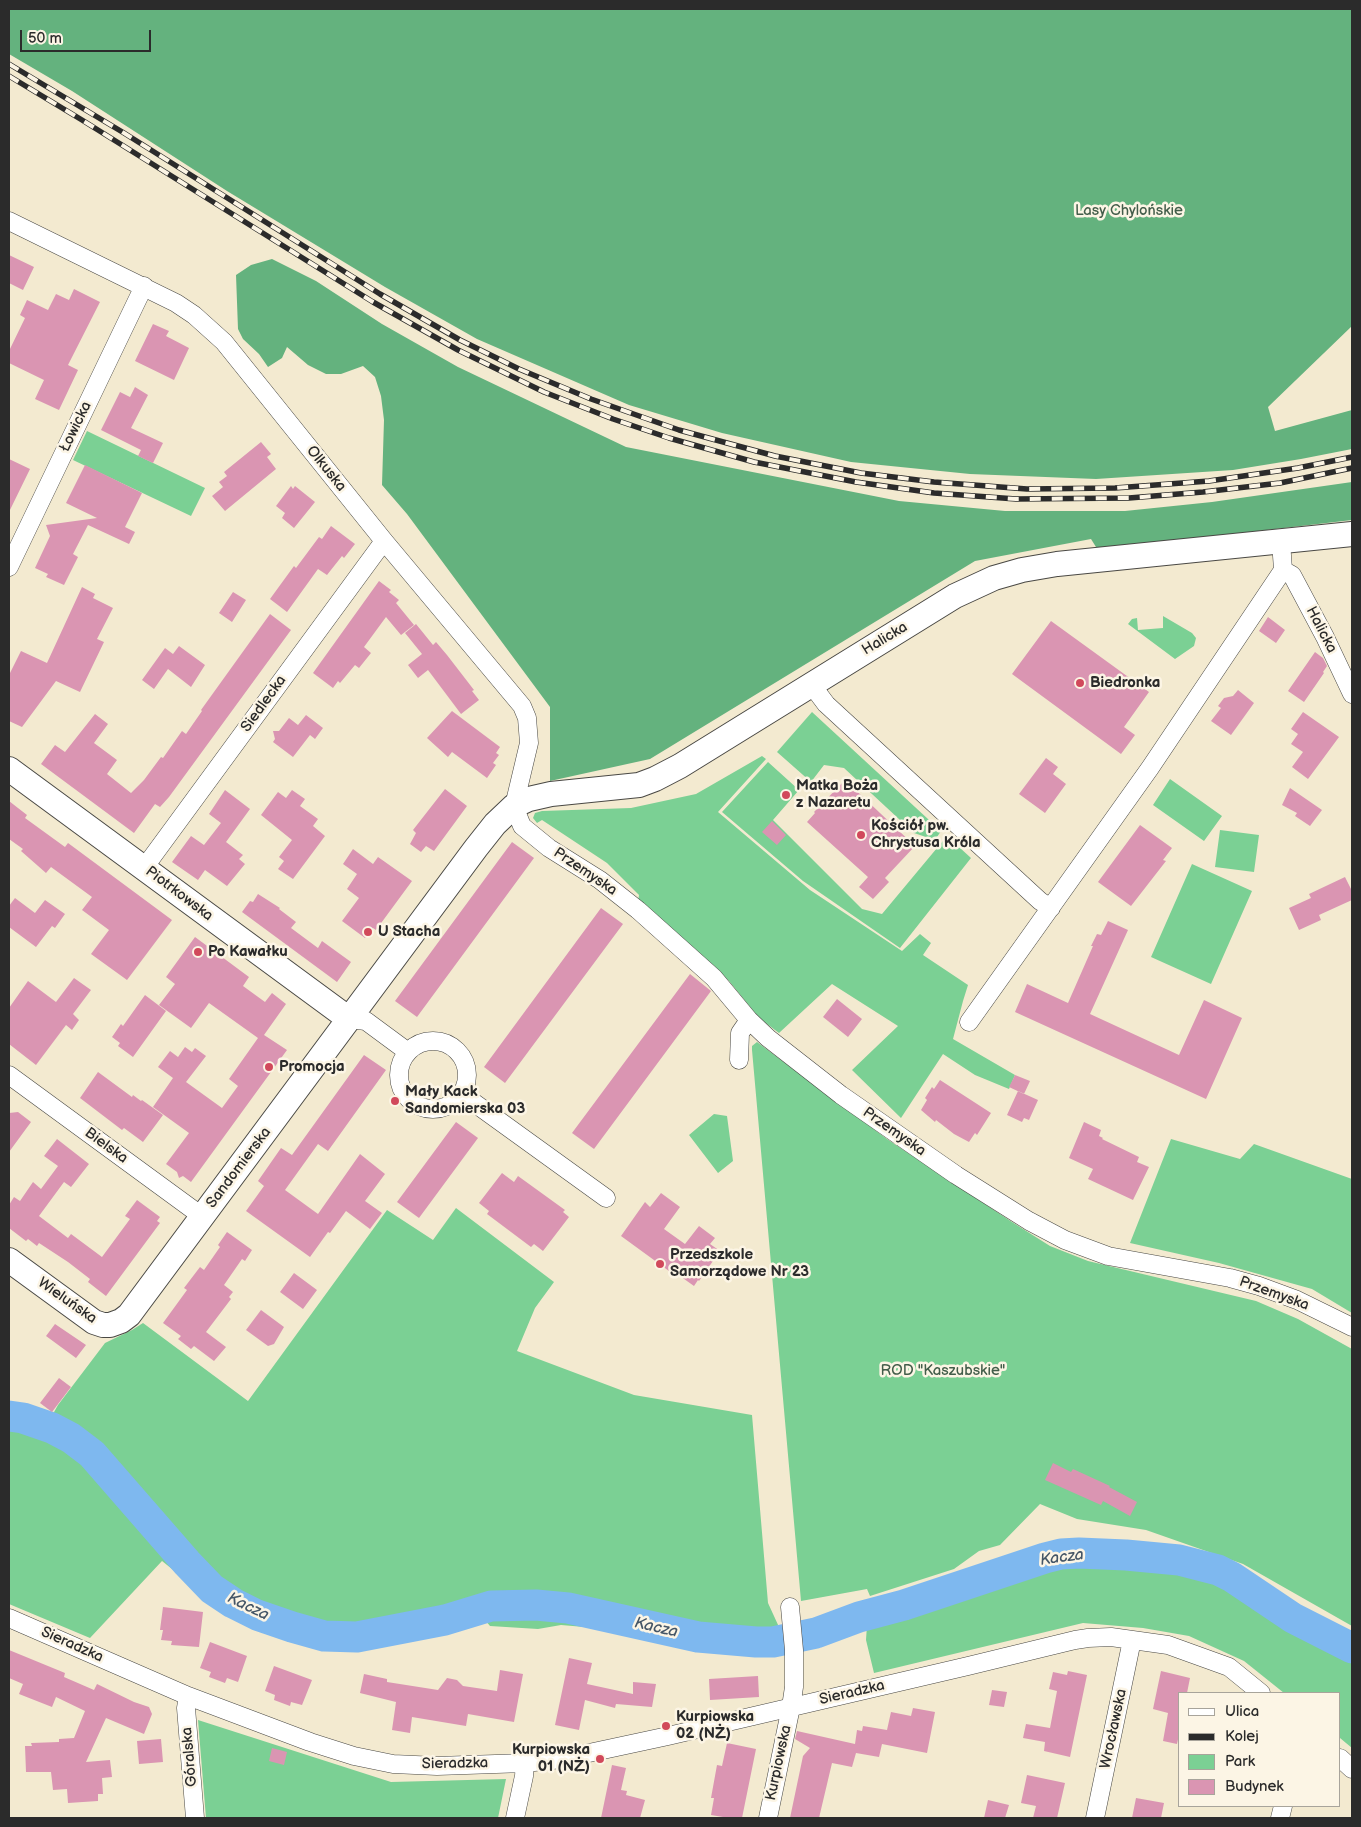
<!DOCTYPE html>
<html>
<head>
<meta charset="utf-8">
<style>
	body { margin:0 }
	#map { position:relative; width:1361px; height:1827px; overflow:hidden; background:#f3ead0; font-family:"Balsamiq Sans",sans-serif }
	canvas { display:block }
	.frame { position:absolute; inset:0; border:10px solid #2b2b2b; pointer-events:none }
	.legend { position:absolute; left:1178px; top:1692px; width:162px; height:115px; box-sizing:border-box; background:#fcf5e5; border:1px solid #a8a49b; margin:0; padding:6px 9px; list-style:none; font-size:15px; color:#2b2b2b }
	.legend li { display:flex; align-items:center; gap:10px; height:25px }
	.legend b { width:25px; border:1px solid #a8a49b }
	.scale { position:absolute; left:20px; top:30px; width:131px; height:22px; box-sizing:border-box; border:2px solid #2b2b2b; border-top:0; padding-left:6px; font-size:15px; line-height:18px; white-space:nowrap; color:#2b2b2b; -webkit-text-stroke:4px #fcf5e5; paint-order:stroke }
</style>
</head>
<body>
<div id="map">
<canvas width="1361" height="1827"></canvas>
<div class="frame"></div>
<ul class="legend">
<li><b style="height:6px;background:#fff"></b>Ulica</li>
<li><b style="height:6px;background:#2b2b2b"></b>Kolej</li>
<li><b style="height:14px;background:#7bd094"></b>Park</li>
<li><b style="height:14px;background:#da95b2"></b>Budynek</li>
</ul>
<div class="scale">50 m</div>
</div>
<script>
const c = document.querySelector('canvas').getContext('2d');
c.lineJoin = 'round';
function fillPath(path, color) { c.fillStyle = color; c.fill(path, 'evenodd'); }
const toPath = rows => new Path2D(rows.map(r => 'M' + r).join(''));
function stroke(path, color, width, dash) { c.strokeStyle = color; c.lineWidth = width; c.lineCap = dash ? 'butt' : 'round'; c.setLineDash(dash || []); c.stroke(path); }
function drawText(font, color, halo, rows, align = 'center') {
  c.font = font + ' "Balsamiq Sans",sans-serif'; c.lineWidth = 5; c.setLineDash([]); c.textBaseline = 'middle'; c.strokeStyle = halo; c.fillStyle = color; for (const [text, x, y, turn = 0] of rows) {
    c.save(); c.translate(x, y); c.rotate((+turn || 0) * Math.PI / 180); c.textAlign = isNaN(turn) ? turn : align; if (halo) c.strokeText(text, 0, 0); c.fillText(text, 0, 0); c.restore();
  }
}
fillPath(toPath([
	[87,431,205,488,191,516,73,460],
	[1163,616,1192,633,1196,638,1194,646,1175,659,1128,624,1132,619,1137,618,1138,630,1163,628],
	[812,712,941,831,935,840,914,833,844,768,824,765,811,782,777,752],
	[762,756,766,759,718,812,810,890,902,951,920,934,931,943,923,955,968,985,963,1001,953,1039,1015,1075,1009,1089,975,1075,943,1054,901,1118,852,1070,898,1026,832,984,779,1033,759,1018,729,981,638,902,639,895,607,863,542,820,537,823,533,818,535,813,542,811,631,808,696,794],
	[768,762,799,790,773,820,862,909,882,914,947,836,971,858,900,948,803,881,722,812],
	[1170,779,1222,816,1204,841,1153,805],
	[1220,830,1259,835,1254,872,1215,867],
	[1192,864,1252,891,1211,984,1151,957],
	[757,1042,887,1139,1012,1222,1050,1246,1088,1261,1256,1301,1298,1319,1352,1349,1352,1626,1243,1564,1146,1530,1077,1519,1040,1504,1000,1545,979,1551,954,1569,870,1596,867,1589,801,1601,752,1050,752,1046],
	[714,1114,727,1116,733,1161,718,1173,689,1135],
	[1171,1139,1240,1159,1254,1144,1352,1179,1352,1313,1312,1289,1219,1263,1130,1243],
	[456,1208,554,1282,535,1308,517,1351,634,1395,752,1415,768,1603,779,1627,746,1628,611,1612,620,1630,561,1625,538,1629,490,1626,485,1620,362,1648,328,1649,234,1616,207,1597,162,1561,90,1638,9,1604,9,1409,26,1411,49,1421,58,1405,105,1343,132,1330,143,1323,248,1401,387,1210,433,1240],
	[1063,1560,1154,1566,1205,1579,1352,1657,1352,1748,1340,1738,1340,1693,1284,1693,1244,1661,1189,1636,1143,1628,1083,1623,874,1673,866,1640,867,1625],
	[198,1720,391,1782,506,1779,498,1818,206,1818]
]), '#7bd094');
fillPath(toPath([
	[9,9,1352,9,1352,326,1268,407,1275,431,1352,410,1352,449,1301,459,1233,470,1096,479,970,474,851,462,722,433,629,405,477,339,385,287,227,191,72,91,9,54],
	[272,259,316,281,382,324,458,367,626,447,899,501,1005,511,1125,511,1212,502,1352,482,1352,520,1113,548,1096,547,1091,539,975,561,650,759,550,781,550,707,407,514,382,485,384,420,381,396,375,377,363,366,341,374,326,374,308,365,287,347,282,358,268,367,259,354,243,339,238,329,236,275,251,265]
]), '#64b27e');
stroke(toPath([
	[9,1416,23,1418,52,1428,71,1438,92,1454,187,1563,212,1589,233,1603,257,1615,292,1627,324,1636,357,1637,445,1620,491,1606,536,1605,568,1608,698,1637,756,1642,773,1642,816,1633,859,1617,904,1605,1045,1558,1061,1554,1079,1553,1126,1555,1179,1560,1218,1570,1232,1577,1293,1618,1352,1648]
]), '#7eb8ef', 31);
fillPath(toPath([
	[9,255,34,267,23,290,9,283],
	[74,289,100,302,68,365,78,370,59,410,35,399,44,380,9,363,9,351,25,318,20,315,27,300,48,310,56,294,69,300],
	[153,324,169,331,166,336,189,348,174,380,135,361],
	[135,387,148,395,131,428,163,443,153,463,138,456,141,450,101,430,120,392,130,397],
	[261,442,271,454,267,457,276,469,225,511,212,496,223,487,219,482,227,476,224,472],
	[9,459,30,469,9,512],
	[85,465,142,493,125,527,135,532,129,544,88,525,73,554,78,557,64,585,46,577,48,574,35,568,50,536,46,525,97,518,66,503],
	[291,486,293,489,295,486,315,502,294,528,282,518,285,513,276,506],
	[331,526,355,544,344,558,342,556,327,575,318,569,287,612,270,599,294,566,296,568,319,537,322,539],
	[379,581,391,590,389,592,399,600,396,603,414,625,401,635,386,617,364,647,371,653,359,668,355,665,340,683,338,681,333,688,313,673],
	[82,587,95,594,93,598,113,608,97,639,104,642,80,692,56,681,22,727,9,721,9,675,21,651,47,663],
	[233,592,246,600,232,622,219,613],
	[270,614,291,630,169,797,160,807,155,804,134,833,41,764,55,745,65,752,95,714,108,724,94,743,117,760,107,774,131,793,144,780,161,757,163,758,182,731,186,734,202,711,201,710],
	[1268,617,1285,630,1276,643,1259,631],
	[1051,621,1149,692,1124,727,1135,735,1121,754,1012,674],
	[416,624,433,645,436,642,447,655,474,690,472,691,479,700,461,714,428,670,418,678,408,665,422,654,405,633],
	[179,646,205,665,191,687,168,669,154,689,142,680,165,648,173,654],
	[1315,652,1323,658,1327,666,1323,672,1324,673,1304,702,1288,691],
	[1238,690,1254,703,1231,735,1211,721,1221,708,1218,706,1224,698,1233,696],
	[452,711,500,747,496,753,499,755,493,763,496,765,487,778,452,752,448,757,427,738],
	[1303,712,1339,737,1308,779,1292,767,1303,752,1291,744,1298,734,1291,729],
	[306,715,323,728,315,739,310,735,293,757,273,742,275,739,273,731,279,731,289,718,298,725],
	[1046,758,1058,767,1053,774,1066,784,1045,813,1019,794],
	[845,780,915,846,885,878,889,882,873,899,859,887,868,877,807,822,815,813,814,812],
	[1290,788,1322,810,1310,826,1295,816,1297,813,1282,805],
	[445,789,467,806,434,851,426,846,421,852,410,844,416,833,413,830],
	[225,790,250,809,226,842,243,855,239,859,245,864,227,886,205,870,198,880,172,862,191,836,204,845,221,823,209,814],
	[292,790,305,799,300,806,318,819,313,826,325,836,293,879,278,869,284,861,279,857,292,840,261,815,278,792,286,798],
	[9,801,27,815,25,818,65,847,68,843,172,920,127,980,91,954,109,930,82,910,92,897,51,867,46,873,21,851,23,849,9,839],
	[772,821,786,835,777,845,762,832],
	[1140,825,1172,848,1163,860,1166,861,1131,906,1098,882],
	[512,842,534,858,417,1017,395,1001],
	[353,849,373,864,378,857,412,881,376,930,373,928,365,938,342,921,359,898,347,889,357,874,343,864],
	[1345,877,1352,891,1352,900,1319,915,1321,920,1299,930,1289,908,1311,898,1309,894],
	[258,894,280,908,279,909,296,922,291,928,318,948,322,941,351,962,337,982,242,912,250,901,253,902],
	[15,898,35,913,45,900,65,914,55,928,52,926,36,947,9,927,9,906],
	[601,908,623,924,505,1083,484,1067],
	[1108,921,1128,930,1090,1014,1179,1055,1204,1000,1242,1018,1206,1099,1015,1012,1027,984,1068,1003,1093,946,1091,946,1097,934,1101,935],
	[195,937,249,977,243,986,265,1002,272,993,286,1004,264,1035,287,1050,191,1182,183,1176,179,1178,177,1172,166,1164,189,1133,153,1107,173,1078,158,1067,170,1051,178,1057,185,1047,192,1052,195,1048,206,1056,186,1082,222,1108,238,1086,229,1079,258,1038,209,1003,191,1028,159,1005,175,984,166,977],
	[690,974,711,991,594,1149,572,1133],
	[74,978,91,990,73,1014,79,1020,72,1030,66,1025,36,1065,9,1044,9,1008,28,981,56,1002],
	[145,995,166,1011,133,1057,118,1046,120,1043,112,1037,121,1024,123,1026],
	[837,999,862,1019,848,1037,823,1017],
	[364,1055,386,1070,328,1151,318,1144,285,1190,318,1214,360,1154,385,1174,365,1201,382,1213,370,1229,346,1211,330,1233,328,1232,310,1257,246,1211,264,1186,258,1181,281,1148,292,1155],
	[98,1072,132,1097,133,1095,141,1101,142,1100,163,1115,143,1142,124,1128,122,1130,80,1098],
	[1015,1075,1030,1081,1024,1094,1009,1087],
	[940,1080,991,1113,977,1135,975,1133,969,1142,954,1134,936,1120,935,1122,921,1110,927,1100,925,1098,932,1087,934,1089],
	[1018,1091,1038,1100,1029,1120,1024,1118,1022,1122,1007,1115],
	[18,1112,31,1122,9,1152,9,1113],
	[456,1122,478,1138,419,1218,397,1202],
	[1084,1122,1101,1130,1099,1136,1103,1138,1102,1139,1139,1157,1137,1162,1149,1167,1133,1200,1088,1179,1093,1169,1069,1158],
	[57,1139,89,1164,71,1187,64,1182,39,1216,68,1238,71,1234,102,1257,130,1219,125,1216,137,1200,160,1217,157,1221,160,1223,106,1296,88,1282,90,1279,68,1262,39,1243,37,1246,28,1239,26,1241,9,1228,9,1205,14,1197,20,1201,33,1182,41,1189,58,1166,44,1156],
	[502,1173,514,1182,518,1176,565,1210,563,1212,569,1217,543,1251,534,1244,531,1247,487,1214,489,1211,479,1203],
	[661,1193,680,1207,664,1229,685,1244,699,1226,715,1238,710,1244,720,1251,699,1281,698,1280,694,1286,670,1269,669,1271,621,1236,645,1202,650,1207],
	[227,1232,252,1250,245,1261,242,1259,224,1285,233,1292,229,1297,231,1299,206,1332,226,1347,214,1361,194,1346,191,1349,178,1339,181,1336,163,1323,187,1290,184,1288,200,1267,204,1270,220,1247,218,1245],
	[294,1273,317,1290,303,1309,280,1292],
	[261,1310,284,1327,274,1344,268,1346,246,1330],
	[55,1324,86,1345,76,1358,46,1336],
	[59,1378,71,1387,52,1412,40,1403],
	[1053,1463,1071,1472,1073,1469,1110,1486,1109,1487,1137,1502,1130,1516,1103,1501,1101,1505,1045,1480],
	[163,1607,203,1612,199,1647,171,1645,172,1641,161,1640,163,1630,160,1630],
	[210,1642,247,1656,238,1682,227,1678,225,1683,209,1677,211,1672,200,1668],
	[9,1650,65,1673,64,1677,94,1690,97,1684,134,1702,149,1707,152,1714,144,1734,106,1718,86,1762,110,1760,112,1777,102,1778,103,1794,98,1794,98,1801,68,1803,67,1789,53,1790,51,1772,26,1772,25,1746,32,1746,31,1743,59,1742,59,1739,74,1738,85,1711,56,1697,52,1707,19,1694,23,1684,9,1678],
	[569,1658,592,1663,587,1684,633,1694,633,1682,656,1684,652,1707,616,1704,615,1708,585,1700,579,1730,555,1725],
	[274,1666,312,1680,302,1705,291,1702,290,1706,274,1700,275,1695,265,1691],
	[500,1670,523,1674,514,1722,468,1714,466,1726,412,1717,410,1733,392,1730,396,1702,360,1693,364,1674,387,1679,387,1682,438,1690,447,1678,457,1680,463,1686,497,1691],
	[1068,1671,1087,1675,1070,1757,1044,1751,1045,1742,1023,1738,1026,1724,1050,1728,1057,1691,1049,1689,1053,1672,1067,1675],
	[1161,1671,1190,1678,1187,1693,1180,1693,1180,1730,1177,1744,1163,1741,1168,1713,1153,1709],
	[758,1676,759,1697,710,1700,709,1679],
	[992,1690,1007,1692,1004,1707,989,1705],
	[913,1708,935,1712,927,1753,882,1744,879,1757,856,1753,852,1767,832,1763,819,1818,790,1818,803,1756,810,1748,795,1739,797,1731,855,1744,857,1730,862,1731,863,1726,887,1730,891,1712,911,1716],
	[161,1739,163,1762,139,1764,137,1741],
	[727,1743,756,1749,742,1818,729,1818,711,1815,714,1798,711,1798,717,1765,722,1766],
	[272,1748,287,1752,284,1765,269,1761],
	[612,1765,626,1768,621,1790,627,1791,626,1795,645,1800,640,1818,601,1818],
	[1027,1775,1065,1783,1057,1818,1033,1818,1036,1806,1021,1803],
	[1136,1798,1164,1803,1161,1818,1132,1818],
	[988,1800,1009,1805,1005,1818,984,1818]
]), '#da95b2');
const street = toPath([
	[9,221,176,303,194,315,224,342,384,541,522,706,527,718,529,743,514,806,522,826,549,848,600,880,638,910,714,978,749,1020,768,1038,841,1095,956,1175,1029,1221,1065,1240,1108,1256,1230,1278,1259,1286,1297,1300,1352,1327],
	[9,567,144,286],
	[1283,570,1292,575,1325,637,1352,694],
	[811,684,826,704,1040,901,1051,908],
	[144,868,384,541],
	[349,1019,366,1021,408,1052],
	[969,1022,1150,768,1283,570,1281,541],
	'399 1075a34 34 0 1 1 68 0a34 34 0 1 1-68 0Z',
	[739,1060,740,1033,749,1020],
	[9,1075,203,1217],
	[462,1094,606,1198],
	[9,1618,188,1696,310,1742,354,1756,393,1764,437,1766,525,1763,561,1759,668,1736,968,1666,1075,1640,1088,1638,1111,1637,1168,1645,1229,1667,1261,1693],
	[188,1696,186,1708,195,1818],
	[1340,1758,1352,1769],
	[515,1818,524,1776,525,1763],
	[768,1818,791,1707,794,1687,794,1650,790,1607],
	[1095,1818,1132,1640],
	[1280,1818,1283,1806]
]);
const secondary = toPath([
	[9,769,349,1019],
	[9,1260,94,1322,103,1325,110,1325,121,1321,129,1315,476,848,495,824,514,806,529,799,551,794,639,785,655,779,680,766,955,596,994,578,1022,570,1057,564,1352,534]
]);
stroke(street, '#494844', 19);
stroke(secondary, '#494844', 26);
stroke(street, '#fff', 18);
stroke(secondary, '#fff', 24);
const rail = toPath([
	[9,64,124,133,380,294,460,340,519,369,591,399,679,430,775,456,861,473,934,482,1027,489,1115,488,1209,481,1298,468,1352,457],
	[9,76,82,120,373,302,458,350,544,392,613,419,669,438,754,462,856,482,934,493,1016,499,1129,498,1203,492,1280,483,1352,468]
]);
stroke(rail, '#2b2b2b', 5.5);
stroke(rail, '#fcf5e5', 4, [11]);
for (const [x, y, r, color] of [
	[1080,683,5,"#d1495b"],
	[786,795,5,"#d1495b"],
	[861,835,5,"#d1495b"],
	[368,932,5,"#d1495b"],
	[198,952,5,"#d1495b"],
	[269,1067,5,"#d1495b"],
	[395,1101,5,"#d1495b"],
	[660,1264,5,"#d1495b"],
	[666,1726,5,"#d1495b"],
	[600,1759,5,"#d1495b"]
]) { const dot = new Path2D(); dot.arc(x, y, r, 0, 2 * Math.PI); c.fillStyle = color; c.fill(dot); stroke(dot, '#fcf5e5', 2); }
drawText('15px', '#435d4a', '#fcf5e5', [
	["Lasy Chylońskie",1129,211],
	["ROD \"Kaszubskie\"",943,1371]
]);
drawText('15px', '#2b2b2b', '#fcf5e5', [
	["Łowicka",76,427,-64],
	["Olkuska",326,469,51],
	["Halicka",1321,630,63],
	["Halicka",885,639,-31],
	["Siedlecka",264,704,-54],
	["Przemyska",585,872,34],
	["Piotrkowska",179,894,37],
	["Przemyska",894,1132,35],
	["Bielska",106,1146,36],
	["Sandomierska",239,1168,-53],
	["Przemyska",1274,1294,20],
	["Wieluńska",67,1301,35],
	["Sieradzka",72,1645,24],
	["Sieradzka",852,1693,-13],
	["Wrocławska",1114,1729,-78],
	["Góralska",190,1757,-95],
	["Kurpiowska",779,1763,-78],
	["Sieradzka",455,1764,-1]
]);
drawText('bold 15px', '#2b2b2b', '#fcf5e5', [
	["Biedronka",1090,683],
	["Matka Boża",796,786],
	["z Nazaretu",796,803],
	["Kościół pw.",871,826],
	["Chrystusa Króla",871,843],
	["U Stacha",378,932],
	["Po Kawałku",208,952],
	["Promocja",279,1067],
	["Mały Kack",405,1092],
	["Sandomierska 03",405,1109],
	["Przedszkole",670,1255],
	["Samorządowe Nr 23",670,1272],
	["Kurpiowska",676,1717],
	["02 (NŻ)",676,1734],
	["Kurpiowska",590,1750,"right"],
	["01 (NŻ)",590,1767,"right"]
], 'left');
drawText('italic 16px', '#456', '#fcf5e5', [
	["Kacza",1062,1558,-8],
	["Kacza",248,1607,26],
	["Kacza",656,1628,13]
]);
</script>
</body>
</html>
